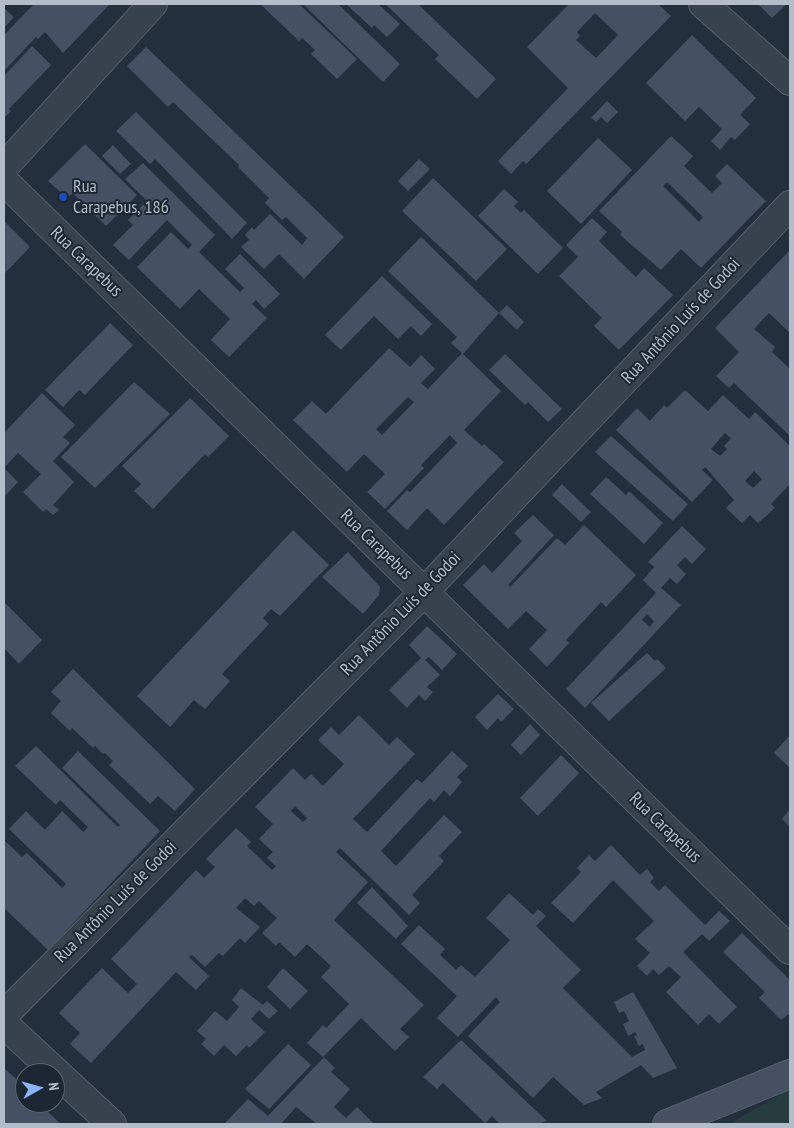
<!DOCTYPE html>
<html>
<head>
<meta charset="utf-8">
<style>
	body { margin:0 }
	#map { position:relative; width:794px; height:1128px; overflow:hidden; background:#242f3e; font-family:"PT Sans Narrow",sans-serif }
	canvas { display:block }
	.frame { position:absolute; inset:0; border:5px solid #b4bcc9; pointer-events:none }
	.north { position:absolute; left:15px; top:1063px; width:50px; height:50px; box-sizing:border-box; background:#1d2633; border:1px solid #59626f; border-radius:50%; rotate:83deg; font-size:14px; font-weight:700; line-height:20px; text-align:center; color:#b4bcc9 }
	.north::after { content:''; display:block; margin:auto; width:18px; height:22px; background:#8ab4f8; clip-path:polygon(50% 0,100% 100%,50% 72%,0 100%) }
</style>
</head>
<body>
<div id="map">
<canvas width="794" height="1128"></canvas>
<div class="frame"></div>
<div class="north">N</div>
</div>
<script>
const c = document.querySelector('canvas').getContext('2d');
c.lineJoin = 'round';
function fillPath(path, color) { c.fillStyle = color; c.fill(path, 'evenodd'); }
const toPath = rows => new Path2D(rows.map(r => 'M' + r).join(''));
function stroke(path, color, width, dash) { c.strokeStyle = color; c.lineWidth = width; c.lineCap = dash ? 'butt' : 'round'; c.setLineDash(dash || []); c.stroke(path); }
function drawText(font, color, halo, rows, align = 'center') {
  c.font = font + ' "PT Sans Narrow",sans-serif'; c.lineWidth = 4; c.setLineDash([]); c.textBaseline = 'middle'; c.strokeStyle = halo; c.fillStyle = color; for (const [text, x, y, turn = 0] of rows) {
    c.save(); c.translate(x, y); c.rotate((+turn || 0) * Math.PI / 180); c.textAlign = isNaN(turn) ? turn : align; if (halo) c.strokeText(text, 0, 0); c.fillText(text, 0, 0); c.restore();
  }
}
fillPath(toPath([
	[790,1089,790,1124,729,1124]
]), '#263c3f');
fillPath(toPath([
	[34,4,110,4,63,53,45,32,38,39,36,37,4,71,4,35],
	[260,4,299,4,357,59,337,79,311,54,315,50,302,38,299,41],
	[303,4,338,4,400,64,383,82],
	[346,4,378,4,400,24,387,37,374,25,372,28],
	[385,4,418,4,496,79,477,99,435,59,439,55],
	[569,4,658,4,671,16,526,164,523,161,511,174,498,161,568,88,527,47],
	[595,13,618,35,596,58,576,40,580,36,577,32],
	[758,4,787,4,772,18],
	[4,8,14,17,4,28],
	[692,35,756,98,740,115,750,124,735,140,731,137,720,150,711,141,722,129,699,107,685,121,646,83],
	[32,46,51,65,9,109,11,111,4,118,4,76],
	[146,47,344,237,304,279,279,254,264,269,241,247,249,240,245,235,252,227,254,230,270,214,302,245,307,238,286,217,282,220,265,203,269,198,238,167,239,165,173,102,168,107,127,66],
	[607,101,618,112,607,123,601,117,596,122,591,118],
	[136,112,247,223,232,239,155,159,150,164,116,131],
	[671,136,693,156,684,166,712,193,722,183,715,176,727,164,766,201,701,268,681,249,661,270,620,235,622,232,599,211],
	[667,182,703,217,699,222,663,186],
	[598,138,632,170,581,224,547,191],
	[85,144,137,195,106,226,73,193,67,198,48,181],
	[113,145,131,164,120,174,102,156],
	[419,159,430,169,408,191,398,181],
	[143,163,215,235,199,252,240,292,244,288,225,269,240,254,280,294,264,309,256,300,252,304,267,318,229,357,211,340,230,319,199,289,180,309,137,267,171,232,188,249,192,245,167,220,129,260,113,245,133,225,128,220,147,201,125,179],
	[433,178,507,249,476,281,402,211],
	[504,189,518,202,514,206,521,213,524,210,563,248,538,274,478,216],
	[592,218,607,232,599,241,636,277,644,268,673,295,619,350,594,326,602,318,559,276,578,257,566,245],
	[4,221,30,247,4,274],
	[421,237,499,313,463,354,501,391,464,430,482,446,484,444,504,462,444,525,427,508,407,530,387,511,407,490,410,492,457,443,450,435,421,465,424,468,385,509,367,492,385,474,364,454,347,472,293,420,312,401,326,414,389,348,410,367,421,355,435,369,421,383,428,389,462,353,451,343,457,337,388,271],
	[408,397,414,402,382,435,376,429],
	[790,250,790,331,789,332,769,313,754,329,775,347,772,352,790,369,790,436,734,383,729,388,716,376,739,352,715,328],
	[382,276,432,324,421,336,411,326,398,339,374,316,341,350,325,335],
	[507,305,524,322,517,330,499,313],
	[110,323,133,345,85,395,79,390,63,407,45,390],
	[505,354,562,409,548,422,528,402,525,405,489,370],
	[134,382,170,414,95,488,61,457],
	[685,390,708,411,723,395,749,419,755,412,790,446,790,484,771,504,775,508,758,523,750,515,742,523,726,508,734,500,705,467,702,470,713,480,692,502,616,430,637,408,650,421,664,405,667,408],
	[725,433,731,438,724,446,727,449,720,456,711,449],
	[754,471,762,479,753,488,745,481],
	[42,393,75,425,63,437,70,443,53,461,74,482,53,505,59,510,53,515,46,509,43,512,23,492,41,474,18,453,4,468,18,482,4,497,4,433],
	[190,398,229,436,208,457,205,454,153,509,134,491,141,484,122,466],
	[611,436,688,504,673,521,595,452],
	[606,477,626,495,629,491,663,523,644,544,590,494],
	[562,484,591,512,581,522,552,495],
	[533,515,554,535,508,585,510,587,557,538,565,545,584,525,636,575,606,607,601,602,566,640,569,643,547,667,529,649,547,630,526,611,508,629,463,585,484,564,492,573,522,541,514,533],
	[682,526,706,549,692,564,685,557,677,565,686,574,677,584,670,578,661,588,681,605,585,708,566,689,656,593,643,580,654,567,648,562],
	[647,614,654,621,650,627,642,620],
	[293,530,329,565,280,616,271,609,263,618,269,624,222,674,230,681,205,709,194,700,170,727,137,696],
	[348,552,380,587,379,595,363,614,322,577],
	[4,602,42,640,19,664,4,648],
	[427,626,457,654,442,670,429,657,425,660,440,675,427,687,433,692,425,701,419,695,407,708,389,690,421,658,409,645],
	[647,653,655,661,657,659,666,668,609,721,591,703],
	[73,669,195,789,175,811,158,796,150,804,109,765,113,761,105,753,103,754,95,746,93,748,72,728,70,731,51,713,61,701,51,692],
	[498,694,514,709,501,722,498,718,487,730,475,717],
	[359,715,389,745,397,737,415,754,353,819,367,832,417,779,422,783,452,751,468,766,457,777,462,782,450,796,444,790,434,802,430,798,381,851,396,866,444,815,462,832,439,856,444,861,412,895,420,903,409,915,340,848,336,852,368,882,334,920,424,1005,400,1029,409,1037,395,1051,361,1018,323,1057,307,1043,323,1025,326,1028,349,1004,321,977,331,966,307,944,295,957,279,942,276,946,262,933,277,918,259,901,254,906,245,898,236,908,260,927,245,943,240,938,223,956,219,953,205,967,192,955,189,957,209,976,196,990,176,972,91,1063,70,1044,80,1033,59,1013,102,968,128,993,137,984,111,959,196,870,204,878,215,867,206,859,236,828,251,842,247,846,272,870,276,866,267,858,273,852,259,839,273,824,255,807,293,768,305,780,311,774,323,786,344,764,318,740,331,727,339,735],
	[295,806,307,818,303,822,291,811],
	[530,724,540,735,521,755,511,745],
	[790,735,790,768,774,753],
	[36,746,118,827,120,825,62,768,78,751,160,831,48,950,4,908,4,840,22,857,27,853,62,888,66,884,9,829,26,811,45,830,62,811,83,832,88,827,60,800,56,805,15,766],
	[561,755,579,773,538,816,520,798],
	[790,809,790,827,782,819],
	[611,845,640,875,647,869,654,878,650,882,659,891,665,885,705,925,719,911,730,921,709,941,702,934,683,952,737,1007,719,1024,709,1014,698,1025,666,992,681,977,669,966,659,975,653,969,647,976,637,966,650,953,635,939,654,921,613,880,573,923,551,903,581,872,577,868,589,855,595,861],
	[372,887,408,926,396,939,357,903],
	[509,893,533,915,538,909,546,916,536,926,581,970,563,988,632,1057,645,1050,643,1044,639,1046,634,1036,637,1035,635,1032,628,1036,623,1024,629,1021,624,1011,619,1013,614,1002,633,992,677,1068,653,1078,641,1065,596,1092,602,1098,584,1105,553,1077,533,1098,468,1036,500,1002,496,997,458,1037,437,1018,457,996,401,944,419,925,445,949,440,955,456,970,461,965,475,977,510,940,486,918],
	[742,933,790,980,790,1013,781,1020,759,998,765,992,723,952],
	[283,968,308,991,290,1009,267,987],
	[241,988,263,1005,267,1001,278,1011,269,1019,259,1010,251,1019,265,1032,249,1048,247,1045,236,1056,224,1045,214,1056,201,1044,206,1039,197,1031,215,1011,227,1021,239,1007,232,1000],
	[461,1040,547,1121,538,1124,500,1124,492,1116,485,1123,443,1083,437,1089,423,1077],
	[288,1044,311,1065,269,1109,245,1089],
	[324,1057,335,1068,331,1072,350,1089,334,1107,346,1118,357,1107,374,1124,317,1124,296,1107,281,1124,224,1124,248,1099,268,1116],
	[4,1068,25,1087,25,1103,38,1103,61,1124,4,1124]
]), '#455162');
const minor = toPath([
	[703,4,790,81],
	[4,167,153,4],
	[4,181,790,950],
	[4,1015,424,592,790,205],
	[4,1024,112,1124]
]);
const secondary = toPath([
	[667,1124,790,1074]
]);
stroke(minor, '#565f6c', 30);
stroke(secondary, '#565f6c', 30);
stroke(minor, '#38414e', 28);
stroke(secondary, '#465061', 28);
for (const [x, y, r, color] of [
	[63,197,5,"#1a4fb4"]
]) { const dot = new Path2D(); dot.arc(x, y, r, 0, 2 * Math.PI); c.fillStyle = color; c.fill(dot); stroke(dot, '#1d2633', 2); }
drawText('18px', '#b4bcc9', '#1d2633', [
	["Rua",73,187],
	["Carapebus, 186",73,208]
], 'left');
drawText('18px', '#b4bcc9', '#1d2633', [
	["Rua Carapebus",86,262,44],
	["Rua Antônio Luís de Godoi",681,321,-47],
	["Rua Carapebus",376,545,44],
	["Rua Antônio Luís de Godoi",401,614,-46],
	["Rua Carapebus",665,828,44],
	["Rua Antônio Luís de Godoi",116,902,-45]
]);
</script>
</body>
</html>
